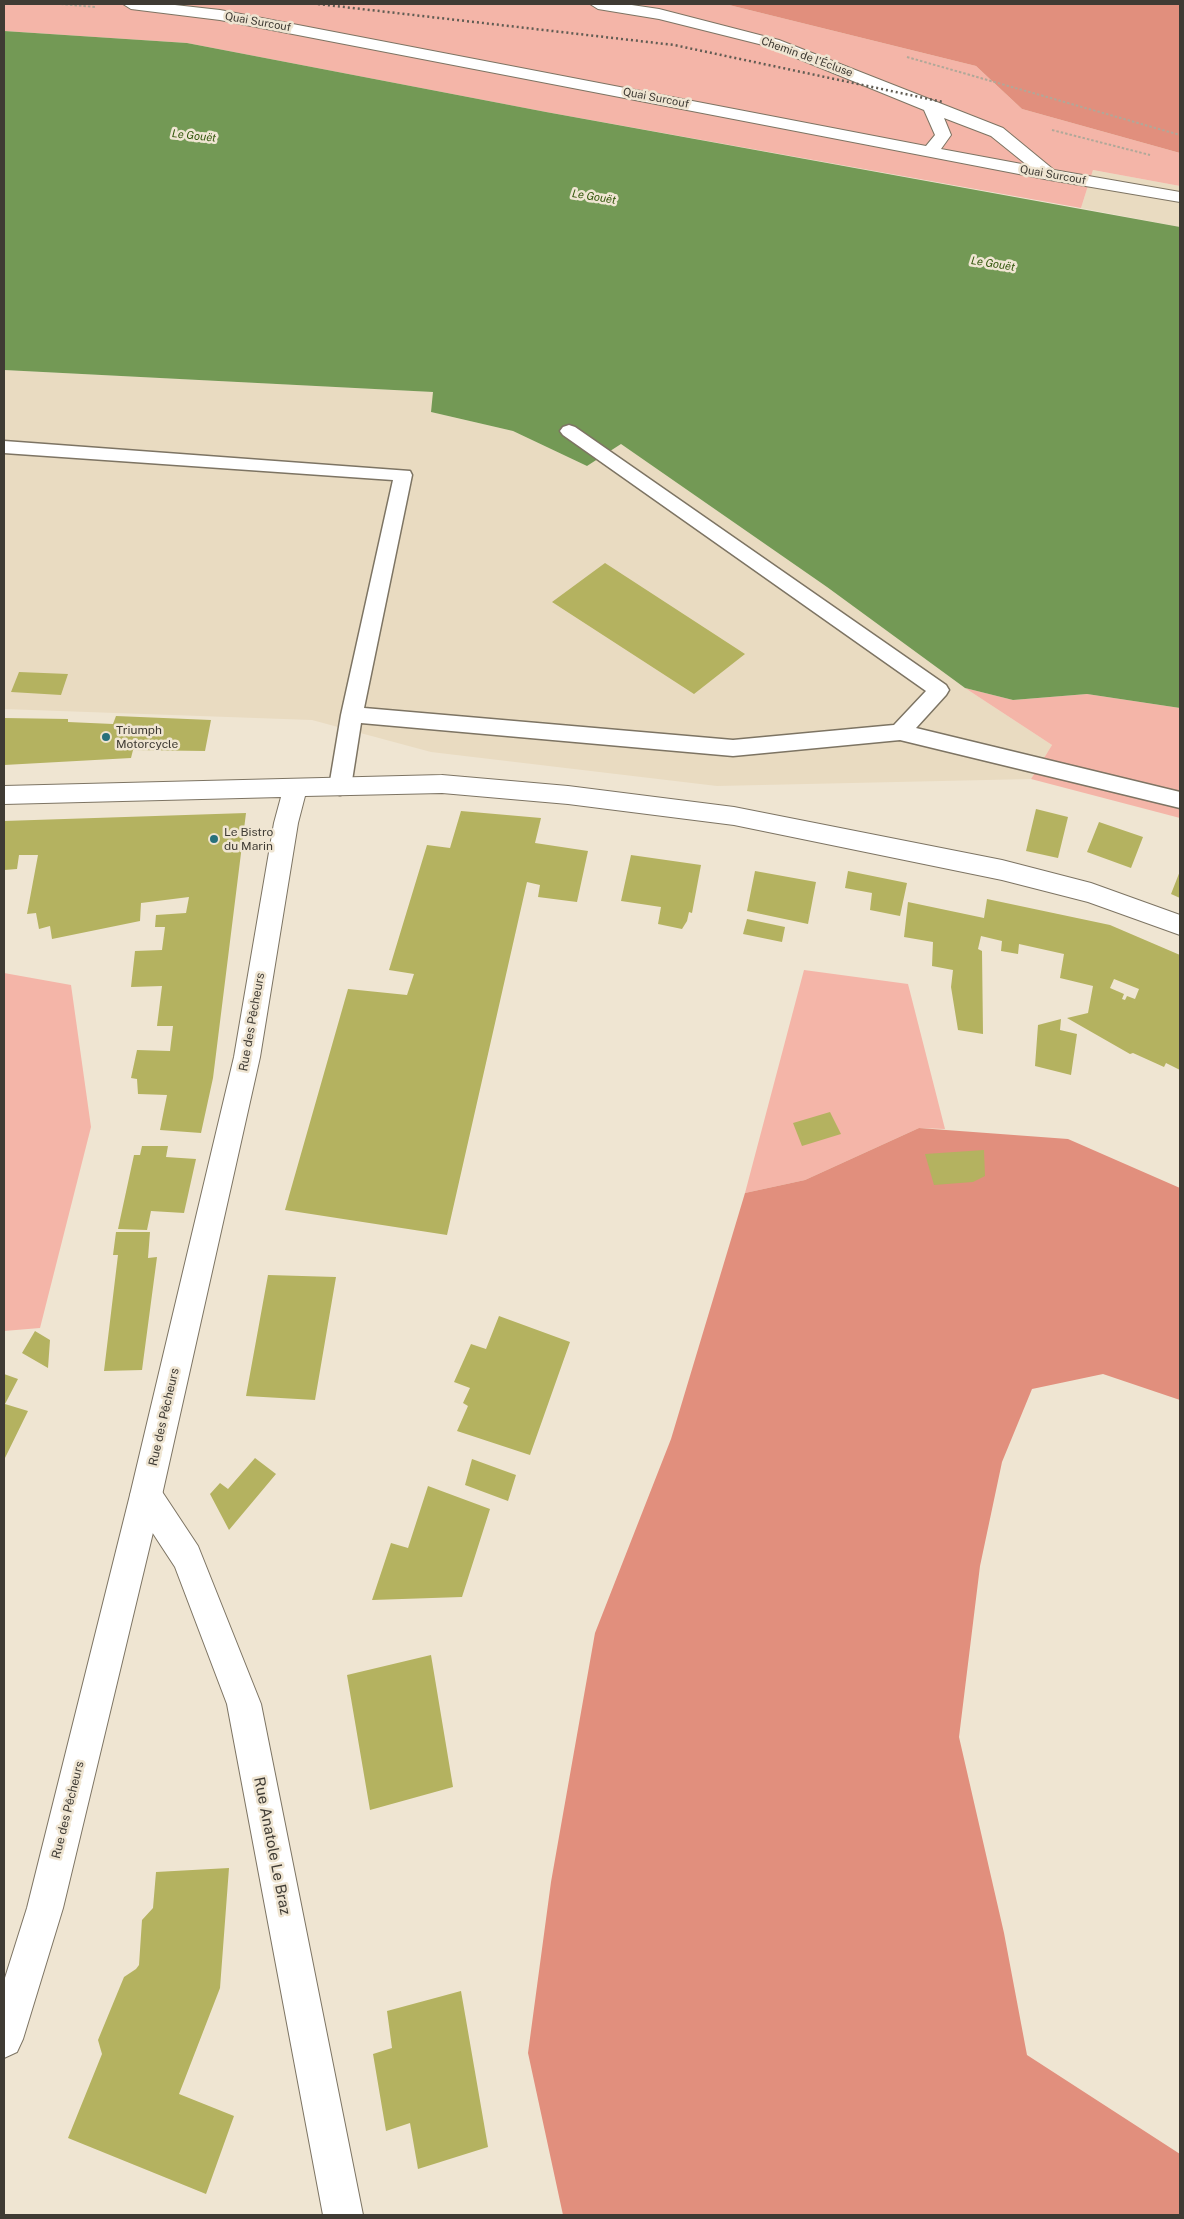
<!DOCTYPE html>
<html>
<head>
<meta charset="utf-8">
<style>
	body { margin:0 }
	#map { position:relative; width:1184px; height:2219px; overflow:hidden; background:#efe5d2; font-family:"Public Sans",sans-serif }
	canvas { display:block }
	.frame { position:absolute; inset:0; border:5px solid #3f3b34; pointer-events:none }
</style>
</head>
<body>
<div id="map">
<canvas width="1184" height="2219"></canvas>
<div class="frame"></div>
</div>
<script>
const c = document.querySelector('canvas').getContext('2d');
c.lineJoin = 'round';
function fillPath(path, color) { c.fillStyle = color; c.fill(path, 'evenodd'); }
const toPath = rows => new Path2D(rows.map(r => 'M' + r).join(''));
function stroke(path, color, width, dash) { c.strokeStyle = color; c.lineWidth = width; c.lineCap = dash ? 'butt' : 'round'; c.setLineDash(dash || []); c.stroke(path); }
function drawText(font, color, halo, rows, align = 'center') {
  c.font = font + ' "Public Sans",sans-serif'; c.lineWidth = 5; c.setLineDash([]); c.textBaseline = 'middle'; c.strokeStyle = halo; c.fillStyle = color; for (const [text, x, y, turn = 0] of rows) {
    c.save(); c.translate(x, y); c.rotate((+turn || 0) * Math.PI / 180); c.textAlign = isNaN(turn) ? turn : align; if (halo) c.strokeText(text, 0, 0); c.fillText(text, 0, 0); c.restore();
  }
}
fillPath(toPath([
	[1093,170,1180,186,1180,227,1081,208],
	[4,370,434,392,431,412,513,431,587,466,621,444,827,587,965,688,1052,745,1031,779,717,786,431,752,312,720,4,709]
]), '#e9dbc1');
fillPath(toPath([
	[4,4,725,4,976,66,1022,109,1180,153,1180,186,1093,170,1081,208,546,112,187,43,4,31],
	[965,688,1013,700,1087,694,1180,708,1180,818,1031,779,1052,745],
	[804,970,908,984,945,1129,919,1128,805,1180,745,1193],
	[4,973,71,985,91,1127,40,1328,4,1331]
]), '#f4b5a8');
fillPath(toPath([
	[725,4,1180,4,1180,153,1022,109,976,66],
	[919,1128,1068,1139,1180,1188,1180,1400,1103,1374,1032,1389,1002,1462,980,1566,959,1737,1004,1933,1027,2055,1180,2154,1180,2215,563,2215,528,2053,551,1882,595,1633,671,1439,745,1193,805,1180]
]), '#e18f7d');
fillPath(toPath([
	[4,31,187,43,546,112,1180,227,1180,708,1087,694,1013,700,965,688,827,587,621,444,587,466,513,431,431,412,433,392,4,370]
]), '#739955');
fillPath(toPath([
	[605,563,745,654,694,694,552,602],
	[19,672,68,674,61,695,11,692],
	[116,716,211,720,205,751,133,750,131,758,4,765,4,718,68,719,68,722,113,724],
	[1036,809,1068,817,1058,858,1026,851],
	[461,811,541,818,535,843,588,851,577,902,538,897,540,885,527,882,447,1235,285,1210,348,989,407,995,414,974,389,970,427,845,450,848],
	[246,813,213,1078,201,1133,160,1130,167,1095,138,1094,137,1079,131,1078,137,1050,170,1051,173,1026,157,1026,162,986,131,987,135,951,162,950,165,927,155,927,156,915,186,913,189,897,141,903,140,921,52,939,50,926,39,929,36,913,27,914,38,855,19,855,17,869,4,870,4,821],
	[1099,822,1143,837,1131,868,1087,852],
	[631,855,701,865,692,913,689,912,687,921,682,929,658,924,661,907,621,901],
	[755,871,816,882,808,924,747,911],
	[848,871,907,883,900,916,870,910,872,893,845,888],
	[1180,871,1180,898,1171,894],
	[987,899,1110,925,1180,955,1180,1070,1166,1063,1164,1067,1133,1053,1130,1054,1067,1018,1088,1013,1093,986,1060,978,1064,954,1019,944,1018,954,1001,951,1002,941,981,936,978,949,982,951,983,1034,958,1030,951,987,953,970,932,966,933,942,904,937,908,902,984,918],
	[1114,979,1139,989,1135,999,1127,996,1125,1000,1122,999,1124,994,1110,988],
	[747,919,785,927,782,942,743,934],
	[1061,1019,1060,1030,1077,1034,1071,1075,1035,1066,1038,1025],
	[830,1112,841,1134,802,1146,793,1123],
	[142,1146,168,1146,166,1157,196,1159,184,1213,151,1211,147,1230,118,1229,134,1155,140,1155],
	[984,1150,985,1176,973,1182,934,1185,925,1154],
	[116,1232,150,1232,148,1258,157,1257,142,1370,104,1371,118,1255,113,1255],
	[268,1275,336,1277,315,1400,246,1396],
	[499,1316,570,1342,530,1455,457,1431,468,1406,463,1403,470,1388,454,1382,471,1344,486,1349],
	[35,1331,50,1340,48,1368,22,1353],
	[4,1374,18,1379,5,1404,28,1411,4,1460],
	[255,1458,276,1474,229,1530,210,1494,220,1483,228,1489],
	[472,1459,516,1475,508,1501,465,1485],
	[428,1486,490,1509,462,1597,372,1600,391,1543,408,1548],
	[431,1655,453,1787,370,1810,347,1675],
	[229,1868,220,1988,179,2094,234,2116,206,2194,68,2138,102,2054,98,2040,124,1977,136,1969,139,1965,142,1920,153,1908,156,1872],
	[461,1991,488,2147,418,2169,410,2123,386,2131,373,2054,392,2048,387,2011]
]), '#b4b260');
const lane = toPath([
	[569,425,575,427,946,685,949,690,946,695,916,728,1180,792,1180,808,900,740,733,756,361,723,351,787,348,793,340,795,332,793,329,787,341,715,393,480,4,453,4,441,410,471,412,475,364,708,733,740,894,725,926,691,563,435,560,431,563,427,569,425]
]);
const street = toPath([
	[123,4,166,4,220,10,926,146,935,135,924,110,767,46,659,19,598,9,590,4,625,4,659,9,779,40,1003,128,1054,170,1180,192,1180,202,1050,180,220,20,131,9,123,4],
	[944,118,991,136,1027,165,941,149,951,135,944,118],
	[146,1479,157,1484,198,1546,261,1704,363,2215,323,2215,227,1704,175,1567,135,1506,130,1495,135,1484,146,1479]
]);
const secondary = toPath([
	[442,775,568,786,734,807,1002,860,1091,883,1180,915,1180,935,1088,902,1002,880,734,825,568,804,442,793,305,796,298,823,260,1057,162,1495,63,1908,23,2039,17,2052,4,2058,4,1981,27,1908,130,1495,234,1057,274,823,281,797,4,804,4,786,442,775]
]);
stroke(lane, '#7d7463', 3);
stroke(street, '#7d7463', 2);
stroke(secondary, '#7d7463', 2);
stroke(toPath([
	[61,4,95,7],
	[907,57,1180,135],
	[1052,130,1150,155]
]), '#b0a899', 2, [2.5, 2]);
fillPath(lane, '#fff');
fillPath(street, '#fff');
fillPath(secondary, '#fff');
stroke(toPath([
	[318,4,674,45,943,102]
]), '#615c53', 2.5, [2, 3]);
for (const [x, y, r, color] of [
	[106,737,5,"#28717b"],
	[214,839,5,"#28717b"]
]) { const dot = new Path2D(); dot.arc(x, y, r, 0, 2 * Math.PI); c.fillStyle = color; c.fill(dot); stroke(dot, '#efe5d2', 2); }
drawText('11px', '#3f3b34', '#efe5d2', [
	["Quai Surcouf",258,22,10],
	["Chemin de l'Écluse",807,57,20],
	["Quai Surcouf",656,98,11],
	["Quai Surcouf",1053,175,10]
]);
drawText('italic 11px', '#32560b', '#efe5d2', [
	["Le Gouët",194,136,6],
	["Le Gouët",594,197,9],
	["Le Gouët",993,264,9]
]);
drawText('12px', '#3f3b34', '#efe5d2', [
	["Triumph",116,730],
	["Motorcycle",116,744],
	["Le Bistro",224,832],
	["du Marin",224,846]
], 'left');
drawText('12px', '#3f3b34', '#efe5d2', [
	["Rue des Pêcheurs",252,1022,-80],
	["Rue des Pêcheurs",164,1417,-77],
	["Rue des Pêcheurs",68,1810,-76]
]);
drawText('15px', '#3f3b34', '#efe5d2', [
	["Rue Anatole Le Braz",272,1846,79]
]);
</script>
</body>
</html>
